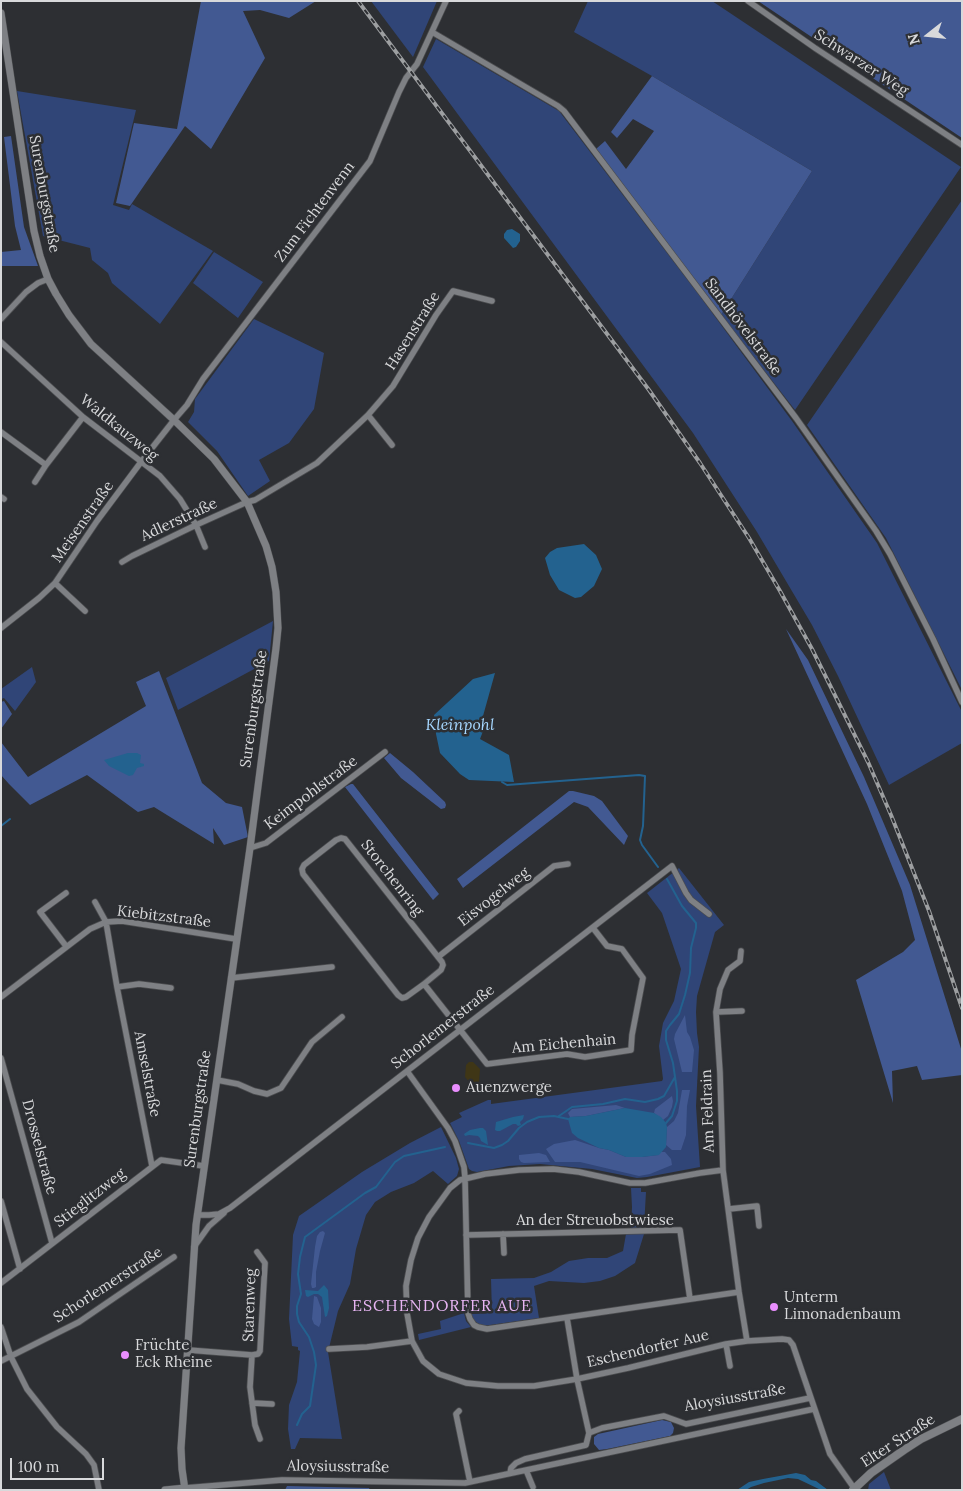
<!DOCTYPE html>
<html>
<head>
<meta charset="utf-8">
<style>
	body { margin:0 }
	#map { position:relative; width:963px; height:1491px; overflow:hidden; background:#2d2f33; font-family:Lora,serif }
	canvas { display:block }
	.frame { position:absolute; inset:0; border:2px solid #d8d9db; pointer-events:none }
	.north { position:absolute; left:903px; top:10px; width:50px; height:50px; -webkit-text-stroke:4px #2d2f33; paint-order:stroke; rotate:254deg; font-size:14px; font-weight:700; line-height:20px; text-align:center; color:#d8d9db }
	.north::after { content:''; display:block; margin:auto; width:18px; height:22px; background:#d8d9db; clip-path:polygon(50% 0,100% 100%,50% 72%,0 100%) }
	.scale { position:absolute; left:10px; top:1458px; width:94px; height:22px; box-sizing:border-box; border:2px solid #d8d9db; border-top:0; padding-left:6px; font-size:15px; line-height:18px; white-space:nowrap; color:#d8d9db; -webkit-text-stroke:4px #2d2f33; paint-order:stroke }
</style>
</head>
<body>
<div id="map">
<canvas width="963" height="1491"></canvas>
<div class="frame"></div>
<div class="north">N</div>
<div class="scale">100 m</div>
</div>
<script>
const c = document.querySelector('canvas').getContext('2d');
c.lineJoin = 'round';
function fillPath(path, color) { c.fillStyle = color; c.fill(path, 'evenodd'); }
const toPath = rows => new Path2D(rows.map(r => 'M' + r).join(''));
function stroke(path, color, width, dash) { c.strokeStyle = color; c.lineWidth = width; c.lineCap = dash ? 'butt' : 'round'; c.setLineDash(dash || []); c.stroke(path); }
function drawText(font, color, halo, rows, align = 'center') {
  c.font = font + ' Lora,serif'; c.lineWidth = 5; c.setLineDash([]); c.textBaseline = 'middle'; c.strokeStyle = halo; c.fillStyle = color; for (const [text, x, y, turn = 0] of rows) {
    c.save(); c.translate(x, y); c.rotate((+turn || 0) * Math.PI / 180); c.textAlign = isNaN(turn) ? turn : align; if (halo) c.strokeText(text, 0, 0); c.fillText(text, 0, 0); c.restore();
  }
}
fillPath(toPath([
	[371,1,437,1,413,57],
	[588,1,712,1,961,167,795,410,721,315,812,171,652,76,574,32],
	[436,39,559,111,699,295,792,421,877,543,962,712,962,743,889,785,838,676,812,625,757,532,693,433,423,67],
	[17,91,136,110,113,205,129,210,132,204,213,251,160,324,112,283,108,273,92,260,90,248,43,236],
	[962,200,962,690,886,538,807,425],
	[214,252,263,282,238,318,193,283],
	[254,319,324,353,314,409,289,443,259,460,270,481,248,496,217,451,188,422,194,412,195,399],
	[273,621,269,661,178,710,166,678],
	[32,667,36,682,15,711,4,698,1,699,1,689],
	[679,868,724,925,715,932,697,996,696,1012,697,1033,699,1047,696,1106,700,1167,647,1177,637,1178,592,1169,540,1164,509,1166,477,1172,472,1171,469,1169,459,1141,450,1123,462,1117,459,1113,488,1100,491,1100,491,1104,662,1081,663,1079,659,1046,663,1023,674,1001,681,969,662,913,647,893],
	[441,1127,456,1158,459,1169,457,1176,448,1184,433,1171,414,1183,391,1192,375,1202,366,1215,356,1249,350,1284,338,1311,328,1352,342,1439,300,1438,295,1449,291,1449,288,1429,289,1405,297,1382,300,1351,298,1350,298,1347,292,1346,289,1319,293,1235,299,1216,362,1172,410,1143],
	[631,1188,641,1188,641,1192,646,1192,644,1227,631,1228,632,1207],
	[626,1234,644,1234,635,1263,615,1276,600,1281,584,1283,549,1281,534,1286,539,1318,483,1326,477,1323,473,1319,471,1314,492,1313,491,1279,534,1278,551,1272,569,1261,588,1258,607,1258,623,1251],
	[464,1313,466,1321,471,1327,419,1340,418,1334,441,1329,440,1321],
	[884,1472,891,1490,868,1490,869,1484]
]), '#304577');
fillPath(toPath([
	[201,1,316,1,289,18,260,10,243,11,265,58,211,149,185,126,130,206,116,203,134,123,177,129],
	[758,1,962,1,962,138],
	[652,76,812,171,721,315,596,149,605,141,626,169,654,131,633,119,617,138,611,132],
	[11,136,24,227,38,266,1,266,1,252,21,250,15,226,4,137],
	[786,629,808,660,864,777,910,885,962,1052,962,1075,922,1080,917,1066,892,1071,893,1103,856,980,903,952,915,940,902,891,867,804],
	[159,671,202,783,226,803,242,807,248,837,224,845,213,828,214,844,154,807,138,812,87,775,30,805,9,784,1,775,1,742,28,777,146,706,136,682],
	[4,701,12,714,1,729,1,702],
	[390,753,413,772,445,802,446,805,445,808,441,809,401,778,384,758],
	[351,784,353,784,439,894,433,900,345,787],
	[569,791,573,791,594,796,602,801,628,836,624,845,588,807,574,802,463,888,457,879],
	[685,1015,687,1032,690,1037,694,1050,692,1072,682,1072,674,1039,675,1034],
	[682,1090,690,1090,687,1106,686,1135,681,1150,672,1150,666,1145,667,1127,674,1121,678,1113],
	[672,1096,673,1101,672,1107,668,1116,663,1120,654,1113,655,1109],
	[616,1105,625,1108,586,1116,570,1117,568,1113,572,1109],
	[575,1140,599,1148,609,1150,626,1157,642,1157,658,1155,661,1152,665,1152,671,1159,672,1165,650,1174,639,1176,580,1162,555,1162,546,1149,554,1144],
	[539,1153,546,1155,550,1162,524,1163,521,1162,519,1159,519,1155],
	[323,1231,325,1233,320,1251,316,1272,316,1287,314,1288,312,1288,311,1284,315,1247,317,1236,320,1232],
	[314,1296,317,1297,321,1308,321,1322,319,1327,314,1324,312,1319],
	[662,1420,671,1422,674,1428,673,1433,670,1436,607,1449,599,1450,594,1444,594,1437,598,1434],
	[287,1486,369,1488,370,1490,285,1490]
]), '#425992');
fillPath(toPath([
	[469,1062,473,1062,480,1069,479,1082,475,1085,471,1084,465,1077,466,1065]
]), '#3f3616');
fillPath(toPath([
	[512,229,520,234,520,241,516,247,513,248,504,238,504,234,507,230],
	[584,544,596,555,602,569,594,586,581,597,575,598,559,590,550,575,545,558,550,552,557,548],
	[495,673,483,716,485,726,480,739,509,755,514,782,469,780,460,774,440,753,436,734,434,715,473,679],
	[128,753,137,753,141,755,140,763,144,764,144,766,137,768,133,775,129,776,109,766,104,760],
	[625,1108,654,1113,661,1117,666,1123,667,1127,666,1147,659,1155,642,1157,626,1157,609,1150,599,1148,578,1138,572,1133,568,1119,570,1117,586,1116],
	[524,1115,523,1119,520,1122,521,1125,518,1126,516,1124,513,1124,500,1131,497,1131,495,1130,496,1122,513,1117],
	[480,1128,483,1128,486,1131,488,1145,481,1141,480,1138,478,1136,469,1135,465,1136,464,1134,470,1130],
	[324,1285,328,1290,329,1308,327,1316,325,1317,322,1297,318,1294,314,1294,308,1297,306,1296,305,1290,318,1291],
	[796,1473,805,1475,811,1480,816,1481,828,1490,821,1490,798,1479,788,1478,764,1483,751,1487,746,1490,737,1490,749,1482,763,1479]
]), '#23628f');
stroke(toPath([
	[502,782,507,785,639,775,645,776,643,826,640,840,642,845,658,867],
	[1,826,10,819],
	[559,1116,572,1107,603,1104,625,1099,645,1102,658,1099,664,1096,675,1077],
	[666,1123,672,1116,677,1101,677,1091,673,1063,666,1040,666,1031,670,1025,679,1014,685,995,690,973,691,948,696,928,696,923,682,906,667,879],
	[468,1143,494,1148,502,1145,508,1141,519,1128,527,1122,539,1117,554,1116,568,1119],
	[297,1425,302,1414,310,1406,316,1365,314,1352,309,1337,299,1322,297,1314,297,1306,301,1294,298,1274,300,1257,305,1237,365,1193,376,1187,395,1162,404,1156,445,1147]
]), '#23628f', 2);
const minor = toPath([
	[748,1,815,48,962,145],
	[432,32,558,106,564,111,796,418,876,531,890,554,933,639,962,702],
	[1,319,26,292,38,283,48,279],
	[1,342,83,417,160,476,180,499,196,525,205,547],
	[368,415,392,445],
	[1,432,46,465],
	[35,482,46,465,83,417],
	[1,497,4,499],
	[122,562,132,556,196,525,247,502,255,500,317,463,368,415,393,386,436,315,453,291,492,301],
	[55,583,85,611],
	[1,628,39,598,55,583,97,521,141,462,174,420,187,405,203,379,370,161,399,92,406,78,417,64,446,1],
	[250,848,266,843,385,752],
	[66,893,40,912,66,946],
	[95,902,106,922,117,987,152,1166],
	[741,951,740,961,728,970,720,989,716,1012,720,1073,723,1170,739,1292,747,1341],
	[438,957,554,866,568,864],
	[231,978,332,967],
	[424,984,441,970,443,965,442,962,345,839,341,838,336,840,304,865,302,869,303,874,398,995,402,998,406,997,424,984,487,1064,567,1054,585,1057,631,1050,632,1035,643,978,622,949,607,946,593,928],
	[117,987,139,984,171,988],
	[1,997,90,929,106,922,122,921,236,939],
	[716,1012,742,1011],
	[1,1058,52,1243],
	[407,1071,448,1128,455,1141,464,1167,465,1178,468,1313,470,1319,474,1325,478,1327,487,1329,739,1292],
	[217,1080,238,1084,254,1091,267,1094,281,1088,312,1042,342,1017],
	[723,1170,700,1173,645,1183,630,1183,579,1172,553,1169,519,1170,485,1174,460,1180,450,1188,429,1217,418,1238,411,1260,406,1286,407,1313,412,1341,423,1361,439,1374,466,1383,498,1386,534,1386,577,1379,628,1368,726,1344,747,1341,782,1339,789,1340,793,1345,830,1454,854,1488],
	[1,1201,20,1269],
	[729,1209,757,1206,759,1226],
	[197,1215,209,1215,219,1214,230,1208,672,866,686,893,691,900,709,914],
	[503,1234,504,1253],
	[466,1235,680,1230,690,1299],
	[194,1247,209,1226,224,1213],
	[1,1283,161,1160,204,1166],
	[567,1318,577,1379,589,1433],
	[1,1327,11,1357,27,1389,57,1427,86,1454,94,1465,99,1490],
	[726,1344,730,1366],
	[329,1349,367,1347,412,1341],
	[188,1350,252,1355,250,1387,255,1425,260,1439],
	[252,1355,258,1354,260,1351,265,1263,257,1252],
	[1,1361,79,1322,174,1257],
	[252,1403,272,1404],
	[459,1411,456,1414,470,1482],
	[526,1470,533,1487],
	[510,1473,511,1468,516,1463,525,1459,586,1445,589,1433,602,1428,664,1416,686,1424,810,1398],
	[185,1488,282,1480,465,1483,814,1409]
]);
const tertiary = toPath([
	[1,13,34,231,40,256,48,279,56,294,69,315,91,344,174,420,214,459,247,502,266,546,272,567,276,592,278,628,276,648,250,848,196,1225,181,1448,182,1469,185,1490],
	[165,1490,185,1488]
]);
const secondary = toPath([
	[853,1490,871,1473,904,1450,921,1439,962,1419]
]);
stroke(minor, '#4c4d50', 7);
stroke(tertiary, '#4c4d50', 8);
stroke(secondary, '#4c4d50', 9);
stroke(minor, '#7e8084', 5.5);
stroke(tertiary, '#7e8084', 7);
stroke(secondary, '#7e8084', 8);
const rail = toPath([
	[358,1,649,390,700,463,749,538,780,591,812,649,868,762,891,815,929,911,962,1008]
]);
stroke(rail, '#9d9fa1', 4);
stroke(rail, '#2d2f33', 2, [5.5]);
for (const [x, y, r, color] of [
	[456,1088,5,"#e98efe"],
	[774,1307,5,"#e98efe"],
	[125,1355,5,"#e98efe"]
]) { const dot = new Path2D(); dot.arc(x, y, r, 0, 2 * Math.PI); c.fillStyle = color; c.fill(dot); stroke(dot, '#2d2f33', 2); }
drawText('15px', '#d8d9db', '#2d2f33', [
	["Schwarzer Weg",861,63,33],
	["Surenburgstraße",44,194,80],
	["Zum Fichtenvenn",315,212,-53],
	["Sandhövelstraße",743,327,53],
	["Hasenstraße",413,331,-58],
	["Waldkauzweg",119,428,39],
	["Adlerstraße",179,520,-25],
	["Meisenstraße",83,522,-55],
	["Surenburgstraße",254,709,-82],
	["Keimpohlstraße",311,793,-37],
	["Storchenring",392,878,52],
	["Eisvogelweg",494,897,-38],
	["Kiebitzstraße",164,917,7],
	["Schorlemerstraße",443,1027,-38],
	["Am Eichenhain",564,1044,-5],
	["Amselstraße",147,1074,79],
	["Surenburgstraße",198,1109,-82],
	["Am Feldrain",708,1111,-92],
	["Drosselstraße",39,1147,75],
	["Stieglitzweg",90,1198,-38],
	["An der Streuobstwiese",595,1221],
	["Schorlemerstraße",108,1285,-33],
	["Starenweg",250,1305,-88],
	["Eschendorfer Aue",648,1349,-13],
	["Aloysiusstraße",735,1398,-10],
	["Elter Straße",898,1441,-33],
	["Aloysiusstraße",338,1467,1]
]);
drawText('15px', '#d8d9db', '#2d2f33', [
	["Auenzwerge",466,1088],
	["Unterm",784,1298],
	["Limonadenbaum",784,1315],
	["Früchte",135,1346],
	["Eck Rheine",135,1363]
], 'left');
drawText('italic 16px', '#a6d7ff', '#2d2f33', [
	["Kleinpohl",460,725]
]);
c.letterSpacing = '1px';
drawText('16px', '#e7b5f3', '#2d2f33', [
	["ESCHENDORFER AUE",442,1306]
]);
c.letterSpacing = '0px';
</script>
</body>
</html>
